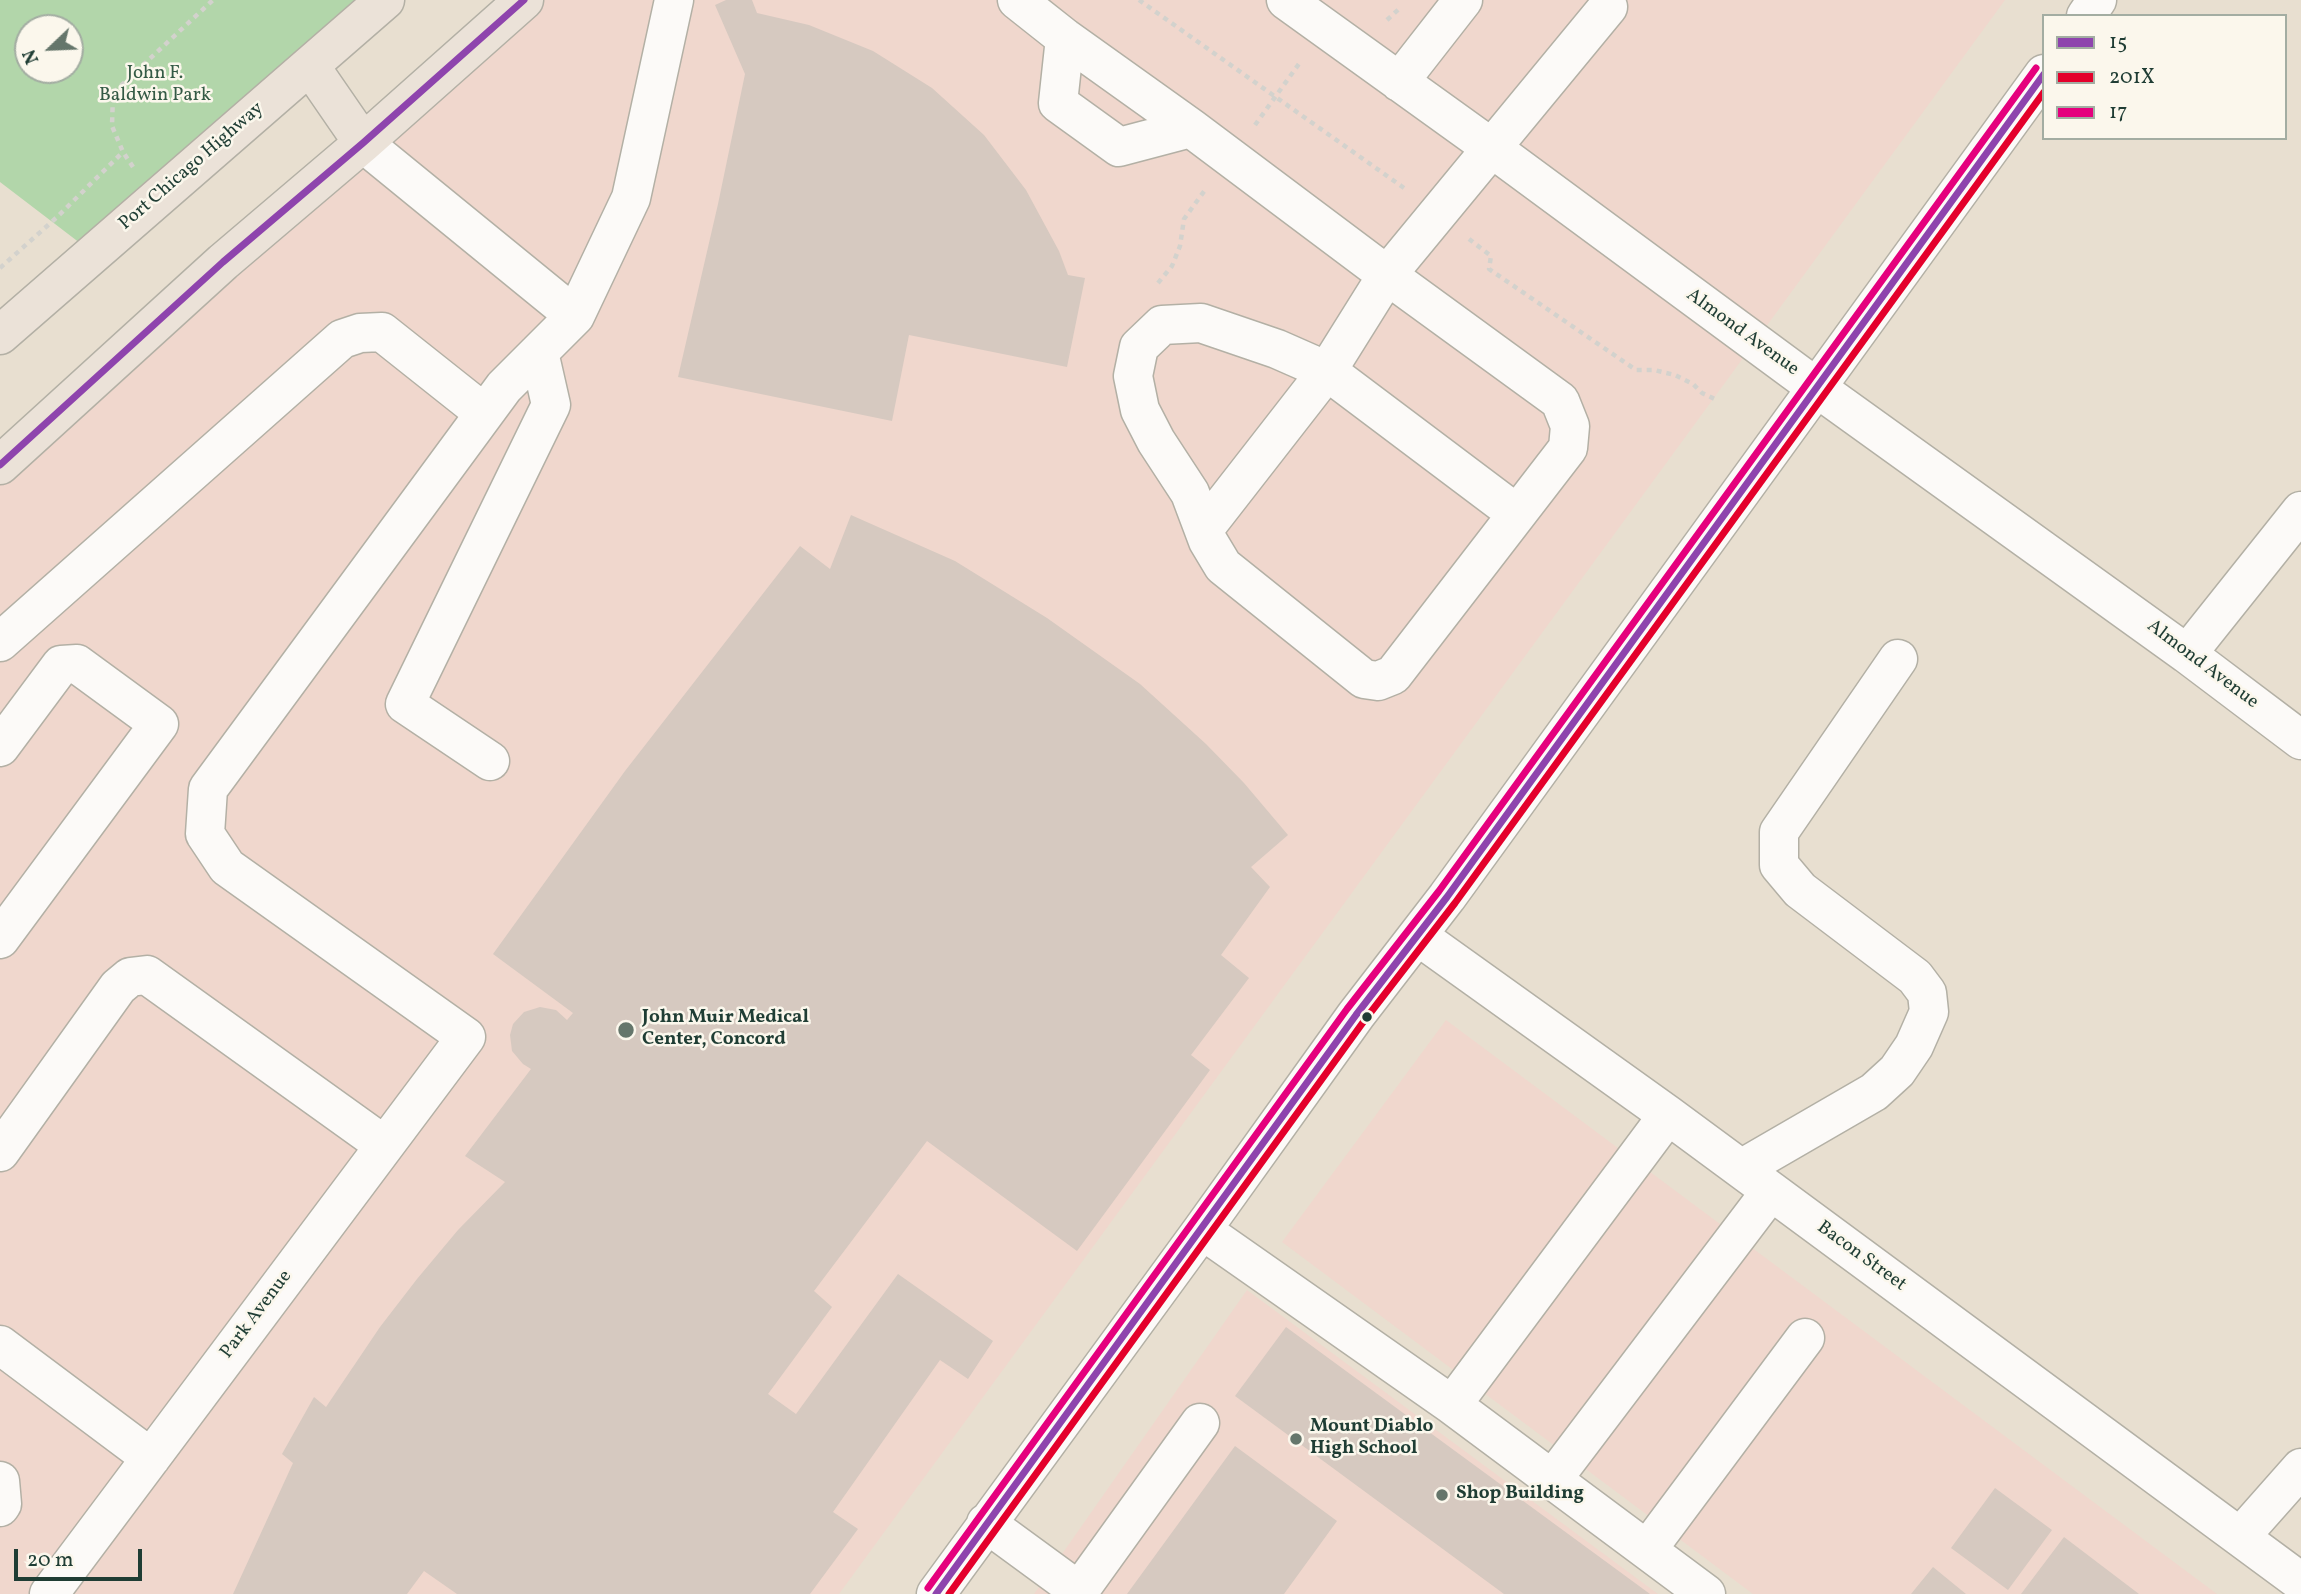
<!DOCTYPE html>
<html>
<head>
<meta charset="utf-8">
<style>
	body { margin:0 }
	#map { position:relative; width:2301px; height:1594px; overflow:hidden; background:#e8dfd0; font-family:Vollkorn,serif }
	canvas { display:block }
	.legend { position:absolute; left:2042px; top:14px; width:245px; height:126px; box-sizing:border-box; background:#fbf7ec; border:2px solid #a3ada2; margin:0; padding:9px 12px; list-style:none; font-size:21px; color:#1f3d34 }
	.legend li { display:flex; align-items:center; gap:14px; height:35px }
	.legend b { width:35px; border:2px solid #a3ada2 }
	.north { position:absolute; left:14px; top:14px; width:70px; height:70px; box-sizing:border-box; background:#fbf7ec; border:2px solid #a3ada2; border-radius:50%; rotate:247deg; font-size:19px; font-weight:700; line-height:28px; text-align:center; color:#1f3d34 }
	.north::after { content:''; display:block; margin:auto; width:24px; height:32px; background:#65766b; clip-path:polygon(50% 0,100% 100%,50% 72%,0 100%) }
	.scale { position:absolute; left:14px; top:1549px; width:128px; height:32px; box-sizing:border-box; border:4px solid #1f3d34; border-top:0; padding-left:9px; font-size:21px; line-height:24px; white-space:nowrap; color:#1f3d34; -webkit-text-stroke:5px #fbf7ec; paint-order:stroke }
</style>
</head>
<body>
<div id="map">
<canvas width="2301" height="1594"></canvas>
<ul class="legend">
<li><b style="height:9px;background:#8e44ad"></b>15</li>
<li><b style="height:9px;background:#e4002b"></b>201X</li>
<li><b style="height:9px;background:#e5007d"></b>17</li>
</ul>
<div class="north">N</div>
<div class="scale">20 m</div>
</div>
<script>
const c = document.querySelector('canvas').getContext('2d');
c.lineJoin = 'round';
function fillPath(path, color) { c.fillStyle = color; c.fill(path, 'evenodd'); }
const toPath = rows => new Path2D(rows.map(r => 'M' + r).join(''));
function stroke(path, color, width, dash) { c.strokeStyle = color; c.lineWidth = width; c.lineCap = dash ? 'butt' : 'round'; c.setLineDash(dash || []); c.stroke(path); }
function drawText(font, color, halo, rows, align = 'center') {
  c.font = font + ' Vollkorn,serif'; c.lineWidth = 5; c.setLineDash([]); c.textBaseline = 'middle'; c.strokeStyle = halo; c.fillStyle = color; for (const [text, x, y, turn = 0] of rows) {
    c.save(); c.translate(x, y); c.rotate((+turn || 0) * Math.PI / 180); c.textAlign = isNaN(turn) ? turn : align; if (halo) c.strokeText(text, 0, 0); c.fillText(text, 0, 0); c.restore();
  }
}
fillPath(toPath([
	[524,0,2005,0,839,1594,0,1594,0,465],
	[1446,1020,2217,1594,1753,1594,1282,1242],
	[1247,1290,1658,1594,1034,1594]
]), '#f0d7cd');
fillPath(toPath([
	[0,0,385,0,93,253,0,182],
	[28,28,70,28,70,70,28,70]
]), '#b2d6aa');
fillPath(toPath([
	[726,0,752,0,757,13,809,25,873,51,932,88,984,135,1026,190,1059,251,1068,275,1085,278,1067,367,909,335,892,421,678,377,718,204,745,74,715,5],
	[851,515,955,561,1047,618,1140,684,1206,744,1244,783,1288,835,1251,867,1270,887,1221,955,1249,978,1191,1055,1210,1070,1077,1251,927,1141,814,1291,832,1307,768,1394,796,1414,898,1274,993,1341,968,1379,940,1360,833,1512,858,1529,810,1594,457,1594,424,1571,407,1594,233,1594,293,1463,282,1454,314,1397,326,1407,380,1327,417,1279,458,1230,505,1182,465,1156,531,1069,523,1064,512,1051,510,1035,513,1024,524,1012,540,1007,556,1010,567,1020,573,1013,493,954,625,771,800,546,830,569],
	[1286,1327,1650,1594,1504,1594,1235,1396],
	[1235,1446,1337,1521,1284,1594,1127,1594],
	[1995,1488,2052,1530,2008,1590,1951,1548],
	[2064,1537,2139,1594,2021,1594],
	[1933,1567,1966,1594,1911,1594]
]), '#d6c9c0');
const minor = toPath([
	[1017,0,1065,38,1191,128,1387,275,1560,401,1570,426,1568,448,1393,675,1378,681,1364,679,1223,566,1208,541,1190,493,1156,441,1140,410,1133,376,1139,347,1162,325,1201,323,1277,349,1327,371,1517,514],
	[1286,0,1493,149,1817,388,2187,654,2301,740],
	[2086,16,2097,0],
	[1065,38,1058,103,1119,147,1191,128],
	[1399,82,1463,0],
	[363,143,575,316],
	[1204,529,1327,371,1387,275,1608,7],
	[0,642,342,339,360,333,382,332,484,413],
	[2187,654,2301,511],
	[0,747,61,665,77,664,159,724,0,939],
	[490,761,405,704,551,405,539,352],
	[1418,936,1668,1115,2301,1582],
	[0,1152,118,987,130,977,147,975,384,1145],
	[1741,1169,1874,1092,1897,1071,1914,1046,1929,1012,1927,993,1915,977,1800,890,1779,865,1779,832,1898,659],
	[1202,1230,1452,1405,1706,1594],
	[0,1345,151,1458],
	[1452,1405,1668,1115],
	[1552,1480,1771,1191],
	[0,1481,2,1504,0,1507],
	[986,1523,1079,1591],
	[2240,1537,2301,1468],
	[1647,1550,1805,1338],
	[49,1594,466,1037,227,867,205,834,208,789,504,387,575,316,631,198,674,0],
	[936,1594,1202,1230,1356,1015,1447,897,2044,74],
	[1077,1594,1200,1423]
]);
const major = toPath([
	[310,66,363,143],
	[0,335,385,0],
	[0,465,223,262,363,143,524,0]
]);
stroke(minor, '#b3b0a5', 41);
stroke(major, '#b3b0a5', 41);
stroke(toPath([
	[1139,0,1404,188],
	[1387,20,1400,8],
	[1255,125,1301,61],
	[133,167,123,152,112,126,113,93,213,0],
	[1469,239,1491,256,1489,269,1636,370,1654,370,1675,375,1693,384,1702,393,1717,400],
	[0,268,56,218,123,152],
	[1158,283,1172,266,1180,246,1184,219,1205,190]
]), '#d3d2cd', 4.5, [5, 5]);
stroke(minor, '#fcfaf8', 38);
stroke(major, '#ebe2d8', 38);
stroke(toPath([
	[0,465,223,262,363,143,524,0],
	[936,1594,1356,1015,1447,897,2044,74]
]), '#8e44ad', 7);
stroke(toPath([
	[949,1594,1364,1021,1455,903,2044,92]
]), '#e4002b', 7);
stroke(toPath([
	[928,1588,1347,1009,1439,891,2036,68]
]), '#e5007d', 7);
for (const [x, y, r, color] of [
	[1367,1017,6,"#1f3d34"],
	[626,1030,9,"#65766b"],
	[1296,1439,7,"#65766b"],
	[1442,1495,7,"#65766b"]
]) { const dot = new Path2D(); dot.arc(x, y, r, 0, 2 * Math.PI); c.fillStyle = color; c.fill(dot); stroke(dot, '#fbf7ec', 2.5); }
drawText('19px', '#345a45', '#fbf7ec', [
	["John F.",155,75],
	["Baldwin Park",155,97]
]);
drawText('19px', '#1f3d34', '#fbf7ec', [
	["Port Chicago Highway",192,167,-41],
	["Almond Avenue",1742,333,36],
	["Almond Avenue",2202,665,37],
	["Bacon Street",1861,1257,36],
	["Park Avenue",257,1315,-53]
]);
drawText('bold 19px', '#1f3d34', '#fbf7ec', [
	["John Muir Medical",642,1019],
	["Center, Concord",642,1041],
	["Mount Diablo",1310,1428],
	["High School",1310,1450],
	["Shop Building",1456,1495]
], 'left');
</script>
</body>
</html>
